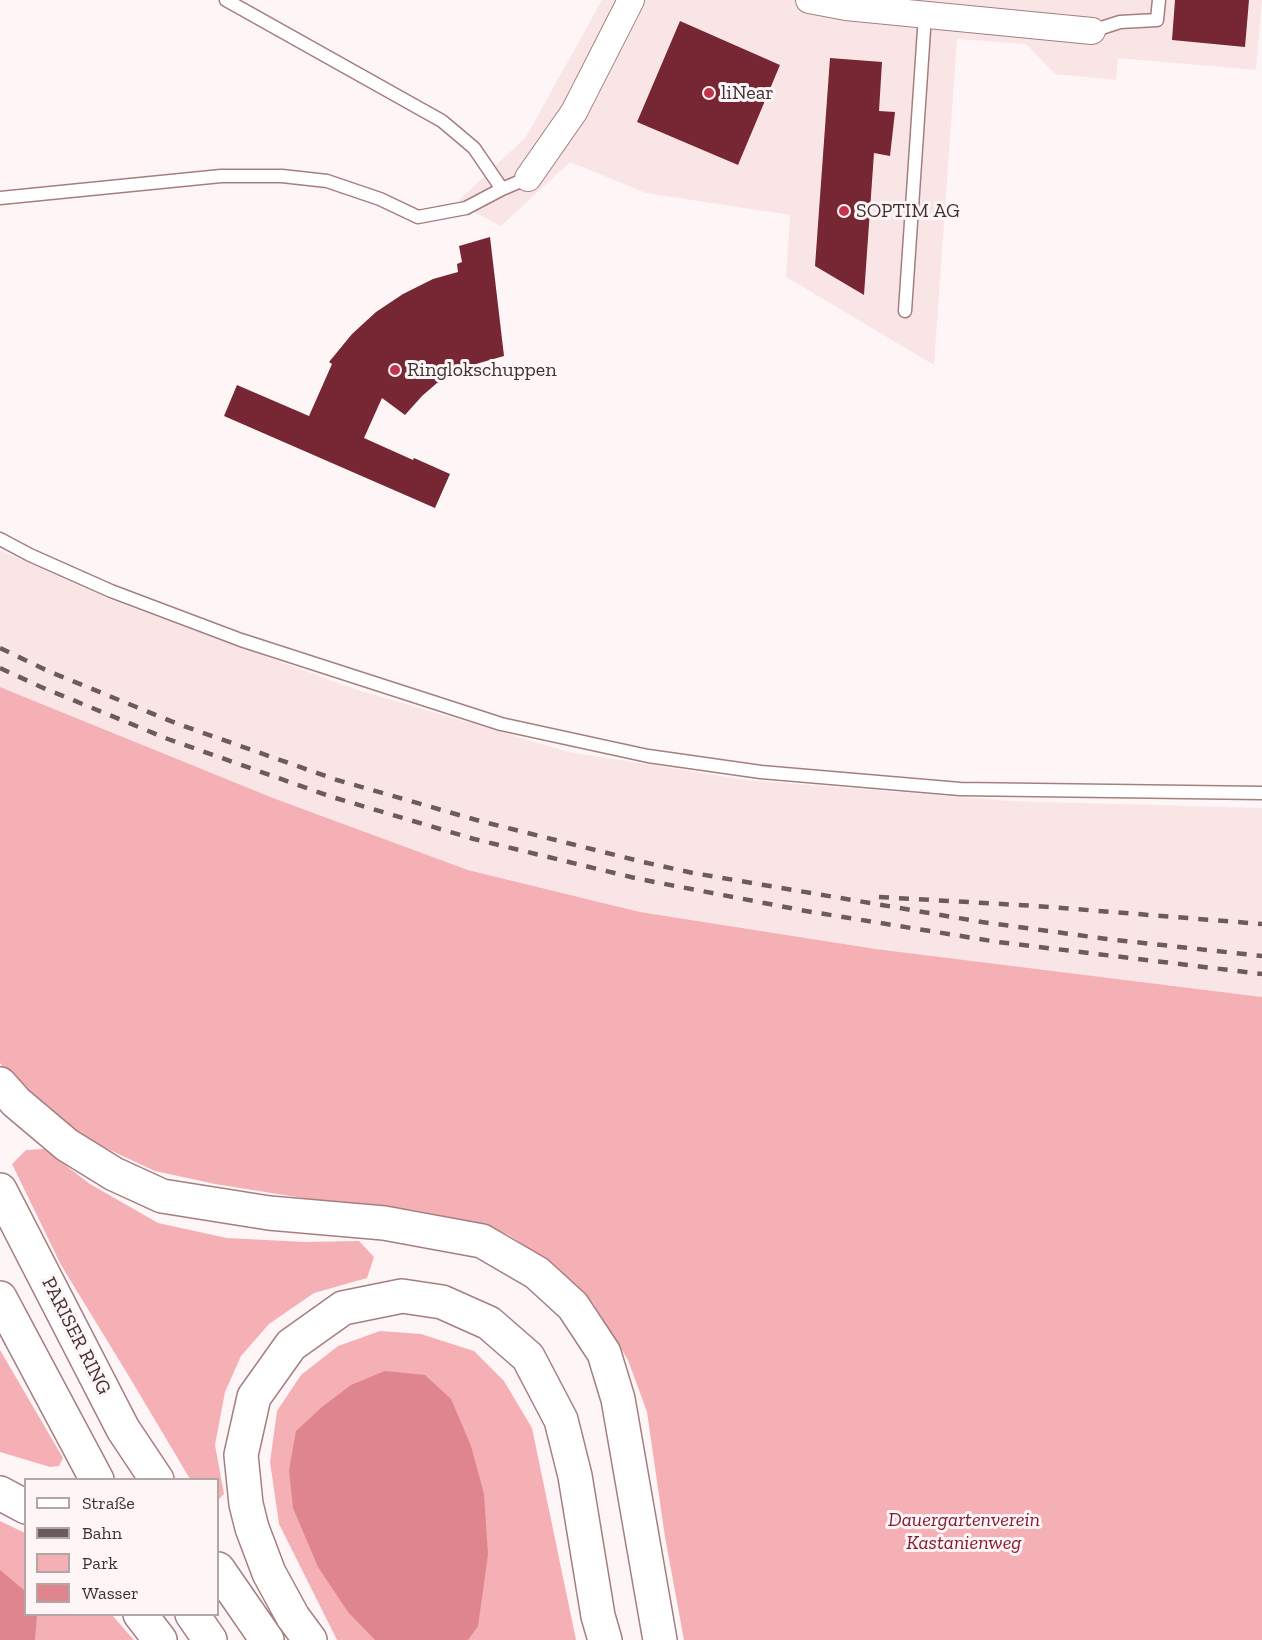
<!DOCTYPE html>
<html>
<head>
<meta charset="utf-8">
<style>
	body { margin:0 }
	#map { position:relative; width:1262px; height:1640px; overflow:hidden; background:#fef5f6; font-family:"Zilla Slab",serif }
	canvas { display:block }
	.legend { position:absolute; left:24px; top:1478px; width:195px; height:138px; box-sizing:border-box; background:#fef5f6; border:2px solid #b2a6a7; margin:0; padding:8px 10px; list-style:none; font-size:18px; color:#413031 }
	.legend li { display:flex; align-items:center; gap:12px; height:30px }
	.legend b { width:30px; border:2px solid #b2a6a7 }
</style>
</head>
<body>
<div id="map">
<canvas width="1262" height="1640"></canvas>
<ul class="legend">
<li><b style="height:8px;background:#fff"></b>Straße</li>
<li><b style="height:8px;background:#6b5b5c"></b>Bahn</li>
<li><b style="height:16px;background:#f5b0b5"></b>Park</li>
<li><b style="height:16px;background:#df858d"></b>Wasser</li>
</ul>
</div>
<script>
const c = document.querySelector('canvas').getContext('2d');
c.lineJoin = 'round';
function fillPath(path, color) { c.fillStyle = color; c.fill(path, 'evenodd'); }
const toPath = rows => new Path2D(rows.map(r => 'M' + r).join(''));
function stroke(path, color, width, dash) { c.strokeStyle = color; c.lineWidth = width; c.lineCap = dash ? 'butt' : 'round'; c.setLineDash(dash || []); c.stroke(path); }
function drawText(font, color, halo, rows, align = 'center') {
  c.font = font + ' "Zilla Slab",serif'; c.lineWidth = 6; c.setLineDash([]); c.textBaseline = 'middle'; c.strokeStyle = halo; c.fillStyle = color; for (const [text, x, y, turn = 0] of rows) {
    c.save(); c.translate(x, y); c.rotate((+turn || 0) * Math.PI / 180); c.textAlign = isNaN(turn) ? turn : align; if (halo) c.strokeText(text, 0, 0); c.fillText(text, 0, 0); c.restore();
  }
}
fillPath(toPath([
	[602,0,1262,0,1256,70,1118,58,1116,80,1055,74,1026,44,957,39,934,365,786,277,790,215,646,193,570,162,501,226,466,208,459,200,526,137],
	[0,550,111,600,358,690,569,752,747,780,1010,801,1262,808,1262,997,876,949,640,912,468,870,273,798,0,687]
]), '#fae5e6');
fillPath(toPath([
	[0,687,273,798,468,870,640,912,876,949,1262,997,1262,1640,684,1640,665,1537,647,1412,628,1360,593,1303,559,1269,509,1235,479,1223,413,1210,315,1200,215,1184,155,1171,71,1132,7,1073,0,1063],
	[44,1149,90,1184,158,1223,227,1238,305,1242,359,1241,374,1257,367,1278,314,1293,269,1324,241,1356,225,1392,215,1445,224,1494,218,1500,218,1480,190,1479,133,1383,61,1265,12,1164,26,1150],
	[380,1331,421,1334,474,1351,504,1381,532,1428,576,1640,337,1640,279,1524,270,1462,277,1411,301,1375,338,1346],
	[0,1350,63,1458,59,1466,50,1467,0,1452],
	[0,1521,25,1533,26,1614,112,1615,134,1640,0,1640]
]), '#f5b0b5');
fillPath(toPath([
	[385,1371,425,1375,451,1399,471,1446,484,1494,488,1555,478,1626,468,1640,375,1640,348,1612,318,1567,293,1508,289,1470,296,1431,322,1407,351,1385],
	[0,1570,25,1591,26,1614,37,1615,35,1640,0,1640]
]), '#df858d');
fillPath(toPath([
	[1175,0,1249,0,1245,47,1172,40],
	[680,21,780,65,738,165,637,122],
	[830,58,882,62,879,111,895,112,890,156,874,153,864,295,815,266],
	[490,237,504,356,469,366,437,383,422,396,405,415,382,398,364,438,413,460,414,458,450,474,435,508,224,416,237,385,309,416,332,364,329,362,352,334,376,312,403,294,433,279,458,272,457,264,462,262,459,246]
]), '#762733');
const service = toPath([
	[226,0,442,121,474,148,502,189],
	[1092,31,1120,22,1157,20,1159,0],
	[0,198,221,176,282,176,327,181,380,199,418,217,466,208,502,189,528,178],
	[905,311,925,15],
	[0,539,30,555,111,591,241,640,501,724,648,756,761,772,960,789,1262,793]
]);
const minor = toPath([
	[809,0,846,7,1092,31],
	[528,178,574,112,631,0]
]);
const trunk = toPath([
	[0,1084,16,1102,67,1145,114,1174,162,1196,269,1213,384,1223,482,1241,537,1273,573,1306,604,1353,618,1399,660,1640],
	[0,1190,123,1429,157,1480],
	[0,1298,97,1480],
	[0,1493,26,1507],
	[218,1569,267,1640],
	[140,1614,160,1640],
	[192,1614,210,1640],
	[310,1640,293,1617,269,1573,252,1528,246,1504,241,1455,254,1397,291,1345,343,1308,402,1296,442,1302,489,1323,528,1357,561,1420,575,1476,598,1616,605,1640]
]);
stroke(service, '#a57e80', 15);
stroke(minor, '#a57e80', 28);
stroke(trunk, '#a57e80', 36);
stroke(service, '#fff', 12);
stroke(minor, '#fff', 26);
stroke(trunk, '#fff', 33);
stroke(toPath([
	[0,648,48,671,178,724,337,780,480,821,643,862,693,873,982,922,1107,939,1262,956],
	[0,668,41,687,168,739,332,797,474,839,639,879,806,911,998,942,1262,974],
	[879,897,1037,906,1262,924]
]), '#6b5b5c', 4.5, [10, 10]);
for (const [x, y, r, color] of [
	[709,93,6,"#c3334e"],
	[844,211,6,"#c3334e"],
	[395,370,6,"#c3334e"]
]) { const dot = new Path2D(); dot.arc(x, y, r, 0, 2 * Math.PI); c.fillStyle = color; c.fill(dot); stroke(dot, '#fef5f6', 2); }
drawText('20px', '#413031', '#fef5f6', [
	["liNear",721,93],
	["SOPTIM AG",856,211],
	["Ringlokschuppen",407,370]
], 'left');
drawText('20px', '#413031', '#fef5f6', [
	["PARISER RING",76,1336,63]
]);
drawText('italic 20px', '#841a30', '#fef5f6', [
	["Dauergartenverein",964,1520],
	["Kastanienweg",964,1543]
]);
</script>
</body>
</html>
